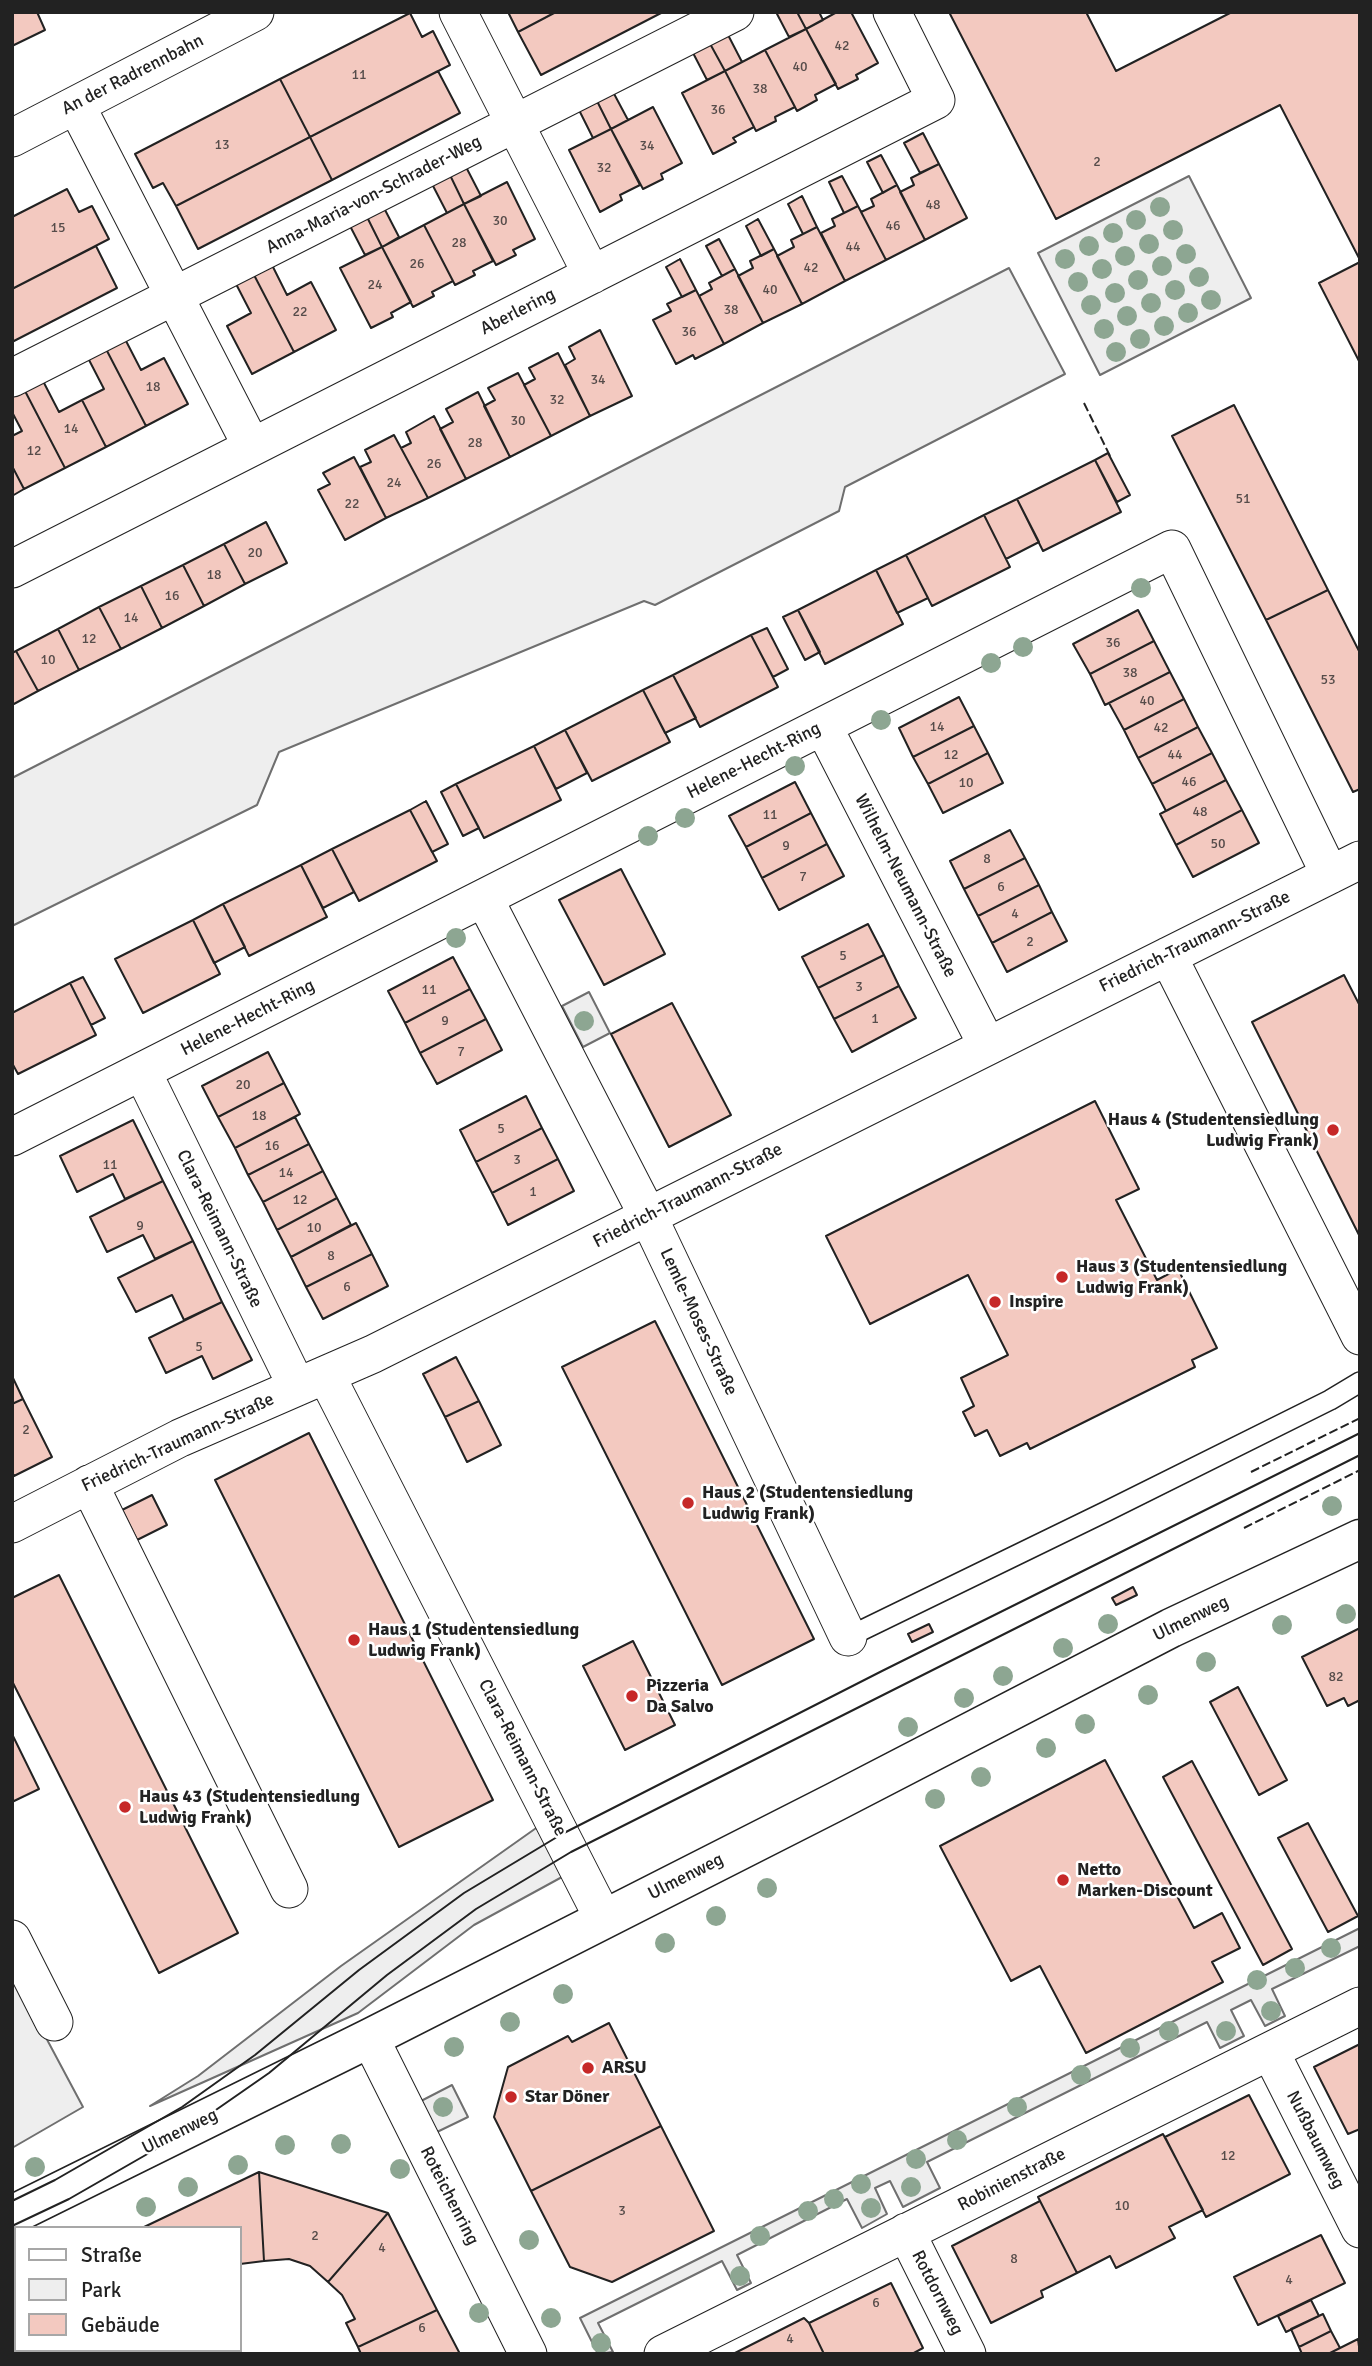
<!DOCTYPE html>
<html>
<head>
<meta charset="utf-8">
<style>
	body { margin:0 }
	#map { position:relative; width:1372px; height:2366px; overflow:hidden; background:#fff; font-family:Signika,sans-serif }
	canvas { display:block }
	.frame { position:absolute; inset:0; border:14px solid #222; pointer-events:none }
	.legend { position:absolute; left:14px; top:2226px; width:228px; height:126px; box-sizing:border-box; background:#fff; border:2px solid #a7a7a7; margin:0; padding:9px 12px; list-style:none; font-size:21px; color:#222 }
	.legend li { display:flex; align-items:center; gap:14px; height:35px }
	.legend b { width:35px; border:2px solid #a7a7a7 }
</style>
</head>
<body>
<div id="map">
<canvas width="1372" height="2366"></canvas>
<div class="frame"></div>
<ul class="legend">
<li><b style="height:9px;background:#fff"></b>Straße</li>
<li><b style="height:19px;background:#eee"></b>Park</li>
<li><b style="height:19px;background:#f3c9c0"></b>Gebäude</li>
</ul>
</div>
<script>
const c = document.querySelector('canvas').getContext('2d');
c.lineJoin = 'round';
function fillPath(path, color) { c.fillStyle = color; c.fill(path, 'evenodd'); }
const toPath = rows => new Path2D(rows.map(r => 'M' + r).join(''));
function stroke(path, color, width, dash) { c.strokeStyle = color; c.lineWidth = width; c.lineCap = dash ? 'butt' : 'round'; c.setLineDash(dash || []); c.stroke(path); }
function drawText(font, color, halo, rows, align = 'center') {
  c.font = font + ' Signika,sans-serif'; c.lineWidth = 5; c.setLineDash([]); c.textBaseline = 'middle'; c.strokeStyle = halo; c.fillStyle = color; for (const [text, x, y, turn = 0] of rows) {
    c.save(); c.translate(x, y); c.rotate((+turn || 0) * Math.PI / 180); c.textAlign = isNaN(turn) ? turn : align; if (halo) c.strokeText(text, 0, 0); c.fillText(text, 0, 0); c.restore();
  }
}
const green = toPath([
	[1189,176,1251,298,1100,375,1038,253,1189,176],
	[1009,268,1065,374,845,487,839,511,655,605,644,601,279,752,257,805,12,926,12,778,1009,268],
	[589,992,610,1033,583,1047,562,1006,589,992],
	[539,1826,562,1877,474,1925,358,2013,150,2106,198,2076,341,1966,539,1826],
	[1360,1928,1360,1946,1272,1989,1285,2016,1265,2026,1251,2000,1231,2010,1244,2036,1220,2048,1207,2022,927,2162,940,2188,903,2207,890,2181,875,2188,887,2214,862,2228,847,2199,737,2255,751,2283,737,2290,722,2261,598,2323,613,2352,598,2354,580,2318,1360,1928],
	[12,1974,83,2107,12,2148,12,1974],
	[452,2085,468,2117,437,2132,421,2101,452,2085]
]);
fillPath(green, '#eee');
stroke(green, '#6f6f6f', 2);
const building = toPath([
	[12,12,37,12,45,30,12,46,12,12],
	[508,12,556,12,518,32,508,12],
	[556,12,663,12,541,75,518,32,556,12],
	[776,12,797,12,806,29,789,37,776,12],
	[797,12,819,12,823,20,806,29,797,12],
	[837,12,851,12,878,63,856,75,858,79,838,89,806,29,837,12],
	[949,12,1086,12,1116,71,1232,12,1360,12,1360,260,1280,105,1056,219,949,12],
	[410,13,422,37,433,31,450,65,310,137,280,79,410,13],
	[806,29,836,84,815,95,817,100,797,111,765,50,806,29],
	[726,31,742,62,725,71,708,40,726,31],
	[708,40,725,71,707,80,691,49,708,40],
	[765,50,795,107,775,117,776,121,756,131,725,71,765,50],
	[438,71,460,113,332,180,310,137,438,71],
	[725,71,754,127,733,138,736,142,713,154,682,93,725,71],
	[280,79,310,137,176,206,163,183,153,188,135,154,280,79],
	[612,90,628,120,611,129,596,99,612,90],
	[596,99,611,129,593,138,578,108,596,99],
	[653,107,682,163,661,174,663,179,643,189,611,129,653,107],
	[611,129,640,185,620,195,622,200,600,212,569,150,611,129],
	[923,133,939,164,920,173,904,143,923,133],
	[310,137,332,180,198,249,176,206,310,137],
	[881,155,897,185,883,193,867,162,881,155],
	[939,164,967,218,925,240,900,192,914,185,911,178,939,164],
	[465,165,481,196,464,204,449,173,465,165],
	[449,173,464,204,447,213,431,182,449,173],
	[842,176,858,206,844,213,829,182,842,176],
	[507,182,535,239,513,250,516,255,496,265,464,204,507,182],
	[897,185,925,240,886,260,861,212,874,206,871,199,897,185],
	[67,189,79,212,92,206,109,239,12,289,12,217,67,189],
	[802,196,817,227,803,234,788,204,802,196],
	[464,204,493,261,473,271,475,275,455,285,424,225,464,204],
	[383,206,399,237,382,247,366,215,383,206],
	[858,206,886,260,845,281,821,233,835,226,832,219,858,206],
	[366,215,382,247,365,255,349,224,366,215],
	[758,219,774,249,761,256,746,226,758,219],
	[424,225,453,281,432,292,434,296,413,307,382,247,424,225],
	[817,227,845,281,802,304,777,256,794,247,791,240,817,227],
	[719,239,735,269,722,276,706,246,719,239],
	[96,246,117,288,12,342,12,289,96,246],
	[382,247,411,302,391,313,393,317,371,328,340,268,382,247],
	[774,249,802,304,763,323,738,276,753,268,750,261,774,249],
	[680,259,696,290,682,297,666,267,680,259],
	[1360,262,1360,363,1319,283,1360,262],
	[271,263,287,295,311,282,336,330,294,352,253,273,271,263],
	[735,269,763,323,724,344,699,296,712,289,709,283,735,269],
	[253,273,294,352,252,374,227,326,251,313,235,282,253,273],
	[696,290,724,344,695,359,693,355,676,364,653,320,671,311,667,304,696,290],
	[600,330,632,396,590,416,565,365,575,359,569,347,600,330],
	[125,339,141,370,164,358,188,404,146,426,106,349,125,339],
	[106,349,146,426,106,447,82,400,104,389,88,358,106,349],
	[558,353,590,416,551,436,524,385,535,379,529,368,558,353],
	[518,373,551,436,510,457,484,406,495,400,488,388,518,373],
	[43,381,59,412,82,400,106,447,65,468,25,391,43,381],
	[25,391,65,468,24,489,12,466,12,436,22,431,12,412,12,397,25,391],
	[478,392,510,457,466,479,440,429,453,422,446,409,478,392],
	[1234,405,1328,590,1266,620,1172,436,1234,405],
	[434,416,466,479,428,498,401,448,411,443,406,432,434,416],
	[394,435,428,498,386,518,360,467,371,462,365,450,394,435],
	[1108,453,1130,495,1117,502,1095,460,1108,453],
	[354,457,386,518,345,540,318,490,330,484,323,473,354,457],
	[1095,460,1121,512,1043,551,1017,499,1095,460],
	[12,466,24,489,12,496,12,466],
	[1017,499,1039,542,1006,559,984,515,1017,499],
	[984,515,1010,567,932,606,906,555,984,515],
	[266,522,287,563,245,584,224,544,266,522],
	[224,544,245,584,204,606,183,565,224,544],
	[906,555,928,598,897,613,876,570,906,555],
	[183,565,204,606,162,628,141,586,183,565],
	[876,570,903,624,825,664,798,610,876,570],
	[141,586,162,628,121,649,99,607,141,586],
	[1328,590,1360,653,1360,789,1353,792,1266,620,1328,590],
	[99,607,121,649,79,670,58,629,99,607],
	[798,610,820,652,805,660,783,617,798,610],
	[1138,610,1154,641,1090,674,1073,644,1138,610],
	[767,628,788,669,773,677,751,635,767,628],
	[58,629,79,670,38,691,16,651,58,629],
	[751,635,778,687,700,727,673,675,751,635],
	[1154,641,1170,672,1105,705,1090,674,1154,641],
	[16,651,38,691,12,705,12,653,16,651],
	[1170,672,1184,699,1124,730,1109,703,1170,672],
	[673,675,696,718,665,733,643,690,673,675],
	[643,690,670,742,592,781,565,730,643,690],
	[959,697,974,726,913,757,899,728,959,697],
	[1184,699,1198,727,1138,758,1124,730,1184,699],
	[974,726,988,753,928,784,913,757,974,726],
	[1198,727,1212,753,1152,784,1138,758,1198,727],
	[565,730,587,773,556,789,534,746,565,730],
	[534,746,561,800,484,838,456,784,534,746],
	[988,753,1003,783,943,813,928,784,988,753],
	[1212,753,1226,780,1166,811,1152,784,1212,753],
	[1226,780,1242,810,1176,845,1160,814,1226,780],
	[795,782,811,813,746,847,729,816,795,782],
	[456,784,479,828,463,836,441,792,456,784],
	[426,801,448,844,432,852,410,810,426,801],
	[410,810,437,861,359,901,332,849,410,810],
	[1242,810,1259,843,1193,877,1176,845,1242,810],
	[811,813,827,844,762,878,746,847,811,813],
	[1010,830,1025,858,964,889,950,861,1010,830],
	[827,844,844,876,779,910,762,878,827,844],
	[332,849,354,892,323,908,301,865,332,849],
	[1025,858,1039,885,978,916,964,889,1025,858],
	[301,865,327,917,249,956,223,904,301,865],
	[621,869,665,954,604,985,559,900,621,869],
	[1039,885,1052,912,992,943,978,916,1039,885],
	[223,904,245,947,214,963,193,920,223,904],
	[1052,912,1067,941,1007,972,992,943,1052,912],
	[193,920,220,974,143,1013,115,959,193,920],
	[868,924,884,955,818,988,802,957,868,924],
	[884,955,899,986,834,1019,818,988,884,955],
	[453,957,470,989,405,1023,388,991,453,957],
	[1344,975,1360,1006,1360,1237,1252,1022,1344,975],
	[83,977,105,1018,91,1025,70,983,83,977],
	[70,983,96,1035,18,1074,12,1063,12,1013,70,983],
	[899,986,916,1018,852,1052,834,1019,899,986],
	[470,989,486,1019,420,1053,405,1023,470,989],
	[672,1003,731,1115,669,1147,611,1034,672,1003],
	[486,1019,502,1050,437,1084,420,1053,486,1019],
	[268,1052,284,1083,218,1117,202,1086,268,1052],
	[284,1083,300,1114,235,1148,218,1117,284,1083],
	[526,1096,542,1128,476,1162,460,1130,526,1096],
	[1095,1101,1139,1189,1116,1200,1157,1280,1178,1269,1217,1348,1192,1360,1195,1367,1030,1449,1027,1443,1000,1456,987,1430,975,1436,963,1412,974,1406,961,1378,1008,1355,968,1275,870,1324,826,1236,1095,1101],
	[295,1117,309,1144,248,1175,235,1148,295,1117],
	[133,1120,163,1181,125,1199,113,1174,77,1192,60,1156,133,1120],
	[542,1128,558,1159,492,1193,476,1162,542,1128],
	[309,1144,323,1171,263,1202,248,1175,309,1144],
	[558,1159,574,1191,508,1225,492,1193,558,1159],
	[323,1171,337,1198,277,1230,263,1202,323,1171],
	[163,1181,193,1241,155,1259,143,1235,107,1252,90,1217,163,1181],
	[337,1198,351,1225,291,1257,277,1230,337,1198],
	[356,1223,372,1254,306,1287,291,1257,356,1223],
	[193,1241,222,1302,184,1320,172,1295,136,1312,118,1278,193,1241],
	[372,1254,388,1286,323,1319,306,1287,372,1254],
	[222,1302,252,1360,213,1379,202,1356,166,1373,149,1338,222,1302],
	[655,1321,814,1639,722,1685,562,1367,655,1321],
	[456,1357,479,1401,445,1417,423,1374,456,1357],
	[12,1376,23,1399,12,1404,12,1376],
	[23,1399,52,1457,14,1476,12,1472,12,1404,23,1399],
	[479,1401,501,1445,467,1462,445,1417,479,1401],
	[309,1433,493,1800,399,1847,215,1480,309,1433],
	[152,1495,167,1525,137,1540,122,1510,152,1495],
	[59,1575,238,1933,159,1973,12,1681,12,1598,59,1575],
	[1133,1587,1137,1595,1116,1605,1112,1598,1133,1587],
	[929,1624,933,1632,912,1642,908,1634,929,1624],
	[1360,1628,1360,1700,1348,1706,1344,1698,1327,1706,1302,1657,1360,1628],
	[633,1641,675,1725,625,1750,583,1666,633,1641],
	[1238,1687,1287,1780,1259,1795,1210,1702,1238,1687],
	[12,1734,39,1789,12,1802,12,1734],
	[1105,1760,1194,1928,1222,1913,1240,1948,1212,1962,1223,1982,1086,2053,1040,1966,1011,1981,940,1846,1105,1760],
	[1192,1761,1292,1949,1263,1965,1163,1777,1192,1761],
	[1308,1823,1358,1916,1328,1932,1278,1838,1308,1823],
	[609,2023,661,2126,531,2191,494,2117,508,2067,568,2036,572,2042,609,2023],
	[1360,2044,1360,2129,1348,2134,1314,2067,1360,2044],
	[1249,2095,1290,2174,1206,2217,1165,2137,1249,2095],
	[661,2126,714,2231,612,2282,570,2267,531,2191,661,2126],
	[1163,2134,1203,2210,1169,2227,1175,2238,1116,2268,1110,2256,1077,2273,1038,2197,1163,2134],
	[259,2172,264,2261,240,2264,240,2228,142,2228,259,2172],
	[259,2172,388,2213,328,2282,310,2266,289,2259,264,2261,259,2172],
	[1040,2201,1077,2273,1041,2291,1043,2297,991,2323,952,2246,1040,2201],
	[388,2213,437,2310,358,2347,346,2323,355,2319,342,2295,328,2282,388,2213],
	[1321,2235,1345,2283,1258,2325,1234,2277,1321,2235],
	[891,2283,923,2348,912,2354,824,2354,809,2323,891,2283],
	[1311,2300,1319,2316,1286,2332,1278,2316,1311,2300],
	[437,2310,460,2354,361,2354,358,2347,437,2310],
	[1323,2314,1331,2331,1299,2347,1291,2329,1323,2314],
	[804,2318,809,2323,824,2354,733,2354,804,2318],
	[1331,2331,1340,2348,1328,2354,1302,2354,1299,2347,1331,2331],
	[1358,2339,1360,2354,1328,2354,1358,2339]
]);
fillPath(building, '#f3c9c0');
stroke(building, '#222', 2);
const lane = toPath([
	[848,1637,1107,1511,1330,1400,1360,1382],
	[12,2301,16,2308],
	[37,2350,39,2354]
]);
const street = toPath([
	[458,12,592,275],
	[76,105,252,447],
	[12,138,255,12],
	[12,378,735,12],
	[12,569,936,100,892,12],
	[823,726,987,1045],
	[484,898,648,1216,848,1637],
	[1168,956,1360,1336],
	[142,1071,297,1387],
	[12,1137,1172,549,1330,875],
	[326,1375,603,1918],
	[89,1484,289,1889],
	[12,1524,180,1438,373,1354,1360,860],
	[12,1939,54,2022],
	[370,2038,528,2354],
	[1270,2051,1360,2229],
	[906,2232,967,2354],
	[663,2354,1360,2006]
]);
const secondary = toPath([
	[12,2215,370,2038,835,1802,1171,1628,1360,1539]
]);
stroke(lane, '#222', 22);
stroke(street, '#222', 39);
stroke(secondary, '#222', 41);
stroke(lane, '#fff', 19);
stroke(street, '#fff', 37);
stroke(secondary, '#fff', 38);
stroke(toPath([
	[12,2201,55,2180,182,2107,255,2055,359,1970,464,1893,562,1834,882,1671,1360,1433],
	[12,2226,69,2199,177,2137,269,2073,387,1975,476,1909,571,1852,1360,1455]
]), '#222', 2);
stroke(toPath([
	[1084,403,1110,456],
	[1251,1472,1360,1418],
	[1244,1528,1360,1470]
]), '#222', 2, [9, 3.5]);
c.fillStyle = '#8da692';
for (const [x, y] of [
	[1160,207],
	[1136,220],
	[1173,230],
	[1113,233],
	[1149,244],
	[1089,246],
	[1186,254],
	[1125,256],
	[1065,259],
	[1162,266],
	[1102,269],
	[1199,277],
	[1138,280],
	[1078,282],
	[1175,290],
	[1115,293],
	[1211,300],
	[1151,303],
	[1091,305],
	[1188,313],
	[1127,316],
	[1164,326],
	[1104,329],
	[1140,339],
	[1116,352],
	[1141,588],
	[1023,647],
	[991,663],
	[881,720],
	[795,766],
	[685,818],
	[648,836],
	[456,938],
	[584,1021],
	[1332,1506],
	[1346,1614],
	[1108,1624],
	[1282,1625],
	[1063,1648],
	[1206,1662],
	[1003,1676],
	[1148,1695],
	[964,1698],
	[1085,1724],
	[908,1727],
	[1046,1748],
	[981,1777],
	[935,1799],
	[767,1888],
	[716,1916],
	[665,1943],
	[1331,1948],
	[1295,1968],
	[1257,1980],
	[563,1994],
	[1271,2011],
	[510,2022],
	[1169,2031],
	[1226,2031],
	[454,2047],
	[1130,2048],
	[1081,2075],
	[443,2107],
	[1017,2107],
	[957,2140],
	[341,2144],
	[285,2145],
	[916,2159],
	[238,2165],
	[35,2167],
	[400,2169],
	[861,2184],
	[188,2187],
	[911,2187],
	[834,2199],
	[146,2207],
	[871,2208],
	[808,2211],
	[760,2236],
	[529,2240],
	[740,2276],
	[479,2313],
	[551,2318],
	[601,2343]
]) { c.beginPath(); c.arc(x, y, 10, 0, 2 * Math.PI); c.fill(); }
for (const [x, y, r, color] of [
	[1333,1130,7,"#c62828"],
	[1062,1277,7,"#c62828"],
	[995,1302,7,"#c62828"],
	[688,1503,7,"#c62828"],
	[354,1640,7,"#c62828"],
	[632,1696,7,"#c62828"],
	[125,1807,7,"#c62828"],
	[1063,1880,7,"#c62828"],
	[588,2068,7,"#c62828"],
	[511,2097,7,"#c62828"]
]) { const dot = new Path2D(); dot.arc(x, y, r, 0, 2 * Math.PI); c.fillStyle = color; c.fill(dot); stroke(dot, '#fff', 2.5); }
drawText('14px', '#564c4a', null, [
	["42",842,46],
	["40",800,67],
	["11",359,75],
	["38",760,89],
	["36",718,110],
	["13",222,145],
	["34",647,146],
	["2",1097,162],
	["32",604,168],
	["48",933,205],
	["30",500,221],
	["46",893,226],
	["15",58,228],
	["28",459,243],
	["44",853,247],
	["26",417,264],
	["42",811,268],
	["24",375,285],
	["40",770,290],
	["38",731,310],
	["22",300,312],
	["36",689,332],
	["34",598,380],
	["18",153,387],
	["32",557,400],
	["30",518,421],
	["14",71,429],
	["28",475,443],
	["12",34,451],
	["26",434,464],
	["24",394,483],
	["51",1243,499],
	["22",352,504],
	["20",255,553],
	["18",214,575],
	["16",172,596],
	["14",131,618],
	["12",89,639],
	["36",1113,643],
	["10",48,660],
	["38",1130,673],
	["53",1328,680],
	["40",1147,701],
	["14",937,727],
	["42",1161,728],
	["12",951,755],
	["44",1175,755],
	["46",1189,782],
	["10",966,783],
	["48",1200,812],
	["11",770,815],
	["50",1218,844],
	["9",786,846],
	["8",987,859],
	["7",803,877],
	["6",1001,887],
	["4",1015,914],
	["2",1030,942],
	["5",843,956],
	["3",859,987],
	["11",429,990],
	["1",875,1019],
	["9",445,1021],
	["7",461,1052],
	["20",243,1085],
	["18",259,1116],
	["5",501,1129],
	["16",272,1146],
	["3",517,1160],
	["11",110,1165],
	["14",286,1173],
	["1",533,1192],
	["12",300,1200],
	["9",140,1226],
	["10",314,1228],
	["8",331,1256],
	["6",347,1287],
	["5",199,1347],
	["2",26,1430],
	["82",1336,1677],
	["12",1228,2156],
	["10",1122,2206],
	["3",622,2211],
	["2",315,2236],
	["4",382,2248],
	["8",1014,2259],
	["4",1289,2280],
	["6",876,2303],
	["6",422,2328],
	["4",790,2339]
]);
drawText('18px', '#222', '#fff', [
	["An der Radrennbahn",133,75,-27],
	["Anna-Maria-von-Schrader-Weg",374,195,-27],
	["Aberlering",518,312,-27],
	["Helene-Hecht-Ring",754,761,-27],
	["Wilhelm-Neumann-Straße",905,886,63],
	["Friedrich-Traumann-Straße",1195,942,-26],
	["Helene-Hecht-Ring",248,1018,-27],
	["Friedrich-Traumann-Straße",688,1196,-27],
	["Clara-Reimann-Straße",219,1229,64],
	["Lemle-Moses-Straße",698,1322,65],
	["Friedrich-Traumann-Straße",178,1443,-25],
	["Ulmenweg",1191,1619,-26],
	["Clara-Reimann-Straße",522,1758,63],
	["Ulmenweg",686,1877,-27],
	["Ulmenweg",180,2132,-26],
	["Nußbaumweg",1315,2140,63],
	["Robinienstraße",1012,2180,-27],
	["Roteichenring",449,2196,63],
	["Rotdornweg",937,2293,63]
]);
drawText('bold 18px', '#222', '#fff', [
	["Haus 4 (Studentensiedlung",1319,1120,"right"],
	["Ludwig Frank)",1319,1141,"right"],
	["Haus 3 (Studentensiedlung",1076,1267],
	["Ludwig Frank)",1076,1288],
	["Inspire",1009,1302],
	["Haus 2 (Studentensiedlung",702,1493],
	["Ludwig Frank)",702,1514],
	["Haus 1 (Studentensiedlung",368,1630],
	["Ludwig Frank)",368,1651],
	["Pizzeria",646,1686],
	["Da Salvo",646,1707],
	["Haus 43 (Studentensiedlung",139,1797],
	["Ludwig Frank)",139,1818],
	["Netto",1077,1870],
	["Marken-Discount",1077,1891],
	["ARSU",602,2068],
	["Star Döner",525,2097]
], 'left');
</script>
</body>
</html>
